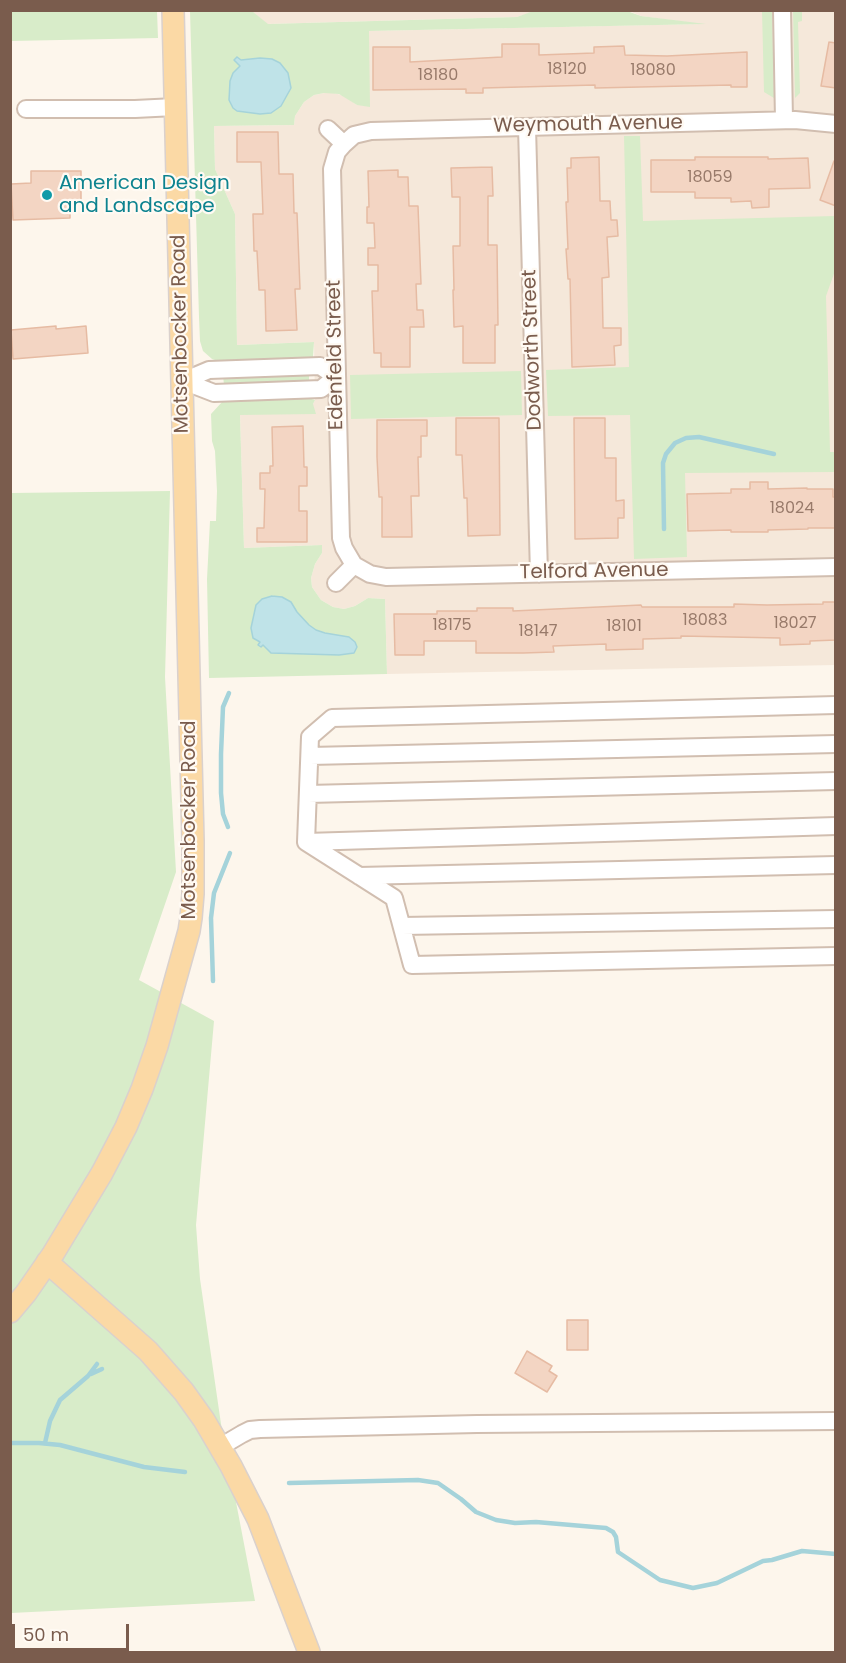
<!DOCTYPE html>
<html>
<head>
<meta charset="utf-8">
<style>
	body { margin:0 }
	#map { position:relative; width:846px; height:1663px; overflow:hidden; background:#fdf6ec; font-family:Poppins,sans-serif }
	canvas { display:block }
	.frame { position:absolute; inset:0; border:12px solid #7a5c4d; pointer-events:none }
	.scale { position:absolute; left:12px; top:1624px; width:117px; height:27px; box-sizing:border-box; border:3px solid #7a5c4d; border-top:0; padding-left:8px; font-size:18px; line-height:21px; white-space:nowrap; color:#7a5c4d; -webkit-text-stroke:4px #fffaf3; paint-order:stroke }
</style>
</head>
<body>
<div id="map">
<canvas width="846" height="1663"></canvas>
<div class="frame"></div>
<div class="scale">50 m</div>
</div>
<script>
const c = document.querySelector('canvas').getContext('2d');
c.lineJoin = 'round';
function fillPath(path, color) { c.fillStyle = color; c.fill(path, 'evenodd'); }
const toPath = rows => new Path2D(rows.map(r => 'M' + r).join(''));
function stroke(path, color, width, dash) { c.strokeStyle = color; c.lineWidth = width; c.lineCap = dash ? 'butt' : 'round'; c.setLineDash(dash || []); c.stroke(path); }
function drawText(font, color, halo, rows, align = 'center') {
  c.font = font + ' Poppins,sans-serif'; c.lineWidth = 4.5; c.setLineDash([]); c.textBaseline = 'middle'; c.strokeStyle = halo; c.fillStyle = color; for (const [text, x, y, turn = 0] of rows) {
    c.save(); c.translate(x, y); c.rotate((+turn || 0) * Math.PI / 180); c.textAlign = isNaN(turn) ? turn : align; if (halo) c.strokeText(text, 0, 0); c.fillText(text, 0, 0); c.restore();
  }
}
fillPath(toPath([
	[627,10,835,11,835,665,387,674,385,599,368,598,355,606,344,609,333,607,321,600,312,587,311,578,315,564,322,553,322,545,244,548,240,415,313,404,315,400,314,342,237,345,235,214,215,169,214,126,294,125,295,116,304,102,314,95,324,93,334,93,345,96,357,105,369,31,700,24,641,16],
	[252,11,536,11,517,17,267,24]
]), '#f5e8da');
fillPath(toPath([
	[536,10,627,11,641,16,706,24,369,31,370,107,357,105,339,94,324,93,314,95,304,102,295,116,294,125,214,126,215,169,235,214,237,345,314,342,313,357,218,361,212,359,203,351,200,341,199,317,190,11,252,11,268,24,517,17],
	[10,11,157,11,158,38,11,41],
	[762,11,772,11,774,98,764,92],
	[793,11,802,11,802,21,798,22,800,93,795,98],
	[624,136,640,136,643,221,835,216,835,271,826,296,830,452,835,452,835,472,685,473,687,557,634,559,630,415,548,416,546,370,629,367],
	[521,371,522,415,351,419,350,375],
	[309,373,309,383,224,385,223,375],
	[308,398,315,400,313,404,316,414,240,415,244,548,322,545,322,553,315,564,311,578,312,587,321,600,333,607,344,609,355,606,368,598,385,599,387,674,209,678,207,579,210,521,216,521,217,491,215,451,212,441,211,414,222,402,228,400],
	[170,491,165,677,176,872,139,980,214,1021,196,1225,200,1279,221,1424,255,1601,11,1613,11,493]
]), '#d8ecc9');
const water = toPath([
	[237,57,241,60,260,58,272,59,280,63,288,73,291,88,281,106,271,113,260,114,237,111,233,108,229,100,230,81,233,73,240,66,234,60,237,57],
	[272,596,282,597,291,602,297,612,309,625,316,630,325,633,349,637,355,642,357,647,354,653,339,655,271,653,263,645,261,647,258,645,260,642,253,638,251,628,256,605,262,599,272,596]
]);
fillPath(water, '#bfe3e8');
stroke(water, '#a5d3da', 1.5);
stroke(toPath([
	[664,529,663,463,666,454,675,443,686,438,699,437,774,454],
	[228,827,223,814,221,793,221,754,223,707,229,693],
	[213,981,211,918,214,893,230,853],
	[91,1374,102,1369],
	[10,1443,39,1443,60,1445,144,1467,185,1472],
	[45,1443,50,1421,60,1400,88,1376,97,1364],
	[289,1483,418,1480,438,1483,461,1499,476,1512,496,1520,515,1523,536,1522,606,1528,613,1532,616,1537,618,1552,660,1580,693,1588,717,1583,763,1561,772,1560,802,1551,836,1554]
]), '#a5d3da', 4.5);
const building = toPath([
	[829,42,836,43,836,88,821,86,829,42],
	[502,44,539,44,539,55,594,53,594,47,624,46,625,55,667,56,747,52,747,87,731,87,731,85,595,88,595,85,483,88,483,93,466,93,466,89,373,90,373,47,410,47,410,62,502,57,502,44],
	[237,132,278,132,279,174,293,174,294,213,297,213,300,289,295,289,297,330,266,331,265,290,259,290,257,251,254,251,253,214,263,214,261,162,237,162,237,132],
	[599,157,600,201,610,201,611,220,617,220,618,236,607,237,609,277,602,278,603,328,621,328,621,345,614,346,615,365,572,367,570,279,568,279,566,249,568,249,566,202,568,202,567,168,571,168,571,158,599,157],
	[695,157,768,157,768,159,808,158,810,188,769,189,769,207,752,208,751,201,731,202,731,198,695,198,695,192,651,192,651,160,695,160,695,157],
	[834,161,836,161,836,206,820,200,834,161],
	[492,167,493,196,488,196,488,245,497,245,498,325,495,325,495,363,463,363,463,326,454,327,453,290,454,290,453,246,460,246,460,197,452,197,451,168,492,167],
	[398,170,398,177,408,177,409,206,418,206,421,284,416,284,417,310,423,310,424,327,410,327,410,367,381,367,381,353,374,353,372,291,378,291,378,265,368,265,368,248,375,248,374,223,367,223,367,207,369,207,368,171,398,170],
	[31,171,81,171,81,201,70,201,70,218,13,220,11,184,31,183,31,171],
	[56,326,56,329,86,326,88,353,13,359,11,330,56,326],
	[456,418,499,418,500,535,468,536,467,498,464,498,462,455,456,455,456,418],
	[574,418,605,418,605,458,616,458,616,501,624,500,624,518,618,518,618,538,575,539,574,418],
	[377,420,427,420,427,436,421,436,421,457,418,457,419,496,411,496,412,537,382,537,382,497,379,497,377,457,377,420],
	[303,426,304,467,307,467,307,486,299,486,299,511,307,511,307,542,257,542,257,528,264,528,265,489,260,489,260,473,270,473,270,466,273,466,272,427,303,426],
	[750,482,768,482,768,489,807,488,807,489,833,489,833,497,836,497,836,528,808,528,808,529,768,530,768,532,731,532,731,530,688,531,687,494,731,493,731,489,750,489,750,482],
	[823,602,836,602,836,640,810,641,810,644,780,645,780,638,681,636,681,638,643,639,643,649,606,650,606,644,553,646,554,652,523,653,476,653,476,641,424,641,424,655,395,655,394,614,437,614,437,611,477,611,477,608,513,608,513,611,641,605,642,607,734,607,734,604,767,605,823,604,823,602],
	[567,1320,588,1320,588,1350,567,1350,567,1320],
	[527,1351,552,1366,549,1371,557,1376,547,1392,515,1373,527,1351]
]);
fillPath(building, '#f3d5c3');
stroke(building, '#e6bba3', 1.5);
const minor = toPath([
	[782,10,784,120],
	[26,109,135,109,175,107],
	[836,124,795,120,371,131,354,135,344,144,337,152,332,169,341,538,344,548,354,565,370,574,386,577,836,567],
	[527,127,539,574],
	[328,129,344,144],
	[320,366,336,377,321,389,214,393,183,381,209,370,320,366],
	[336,583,354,565],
	[310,756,836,744],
	[308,794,836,781],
	[306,842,310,737,332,718,836,705],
	[306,842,394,898,412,965,836,956],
	[306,842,836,826],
	[359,876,836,865],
	[402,926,836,919],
	[220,1447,242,1434,250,1430,260,1429,477,1424,836,1421]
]);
const major = toPath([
	[47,1262,148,1351,184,1392,204,1420,231,1466,258,1519,309,1652],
	[10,1312,26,1293,53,1254,102,1173,126,1127,142,1089,157,1046,189,931,191,918,193,894,193,841,173,10]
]);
stroke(minor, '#d1beb0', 20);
stroke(major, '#dad1cd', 24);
stroke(minor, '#fff', 16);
stroke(major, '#fbd9a5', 21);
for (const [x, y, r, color] of [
	[47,195,6,"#0f9aa8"]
]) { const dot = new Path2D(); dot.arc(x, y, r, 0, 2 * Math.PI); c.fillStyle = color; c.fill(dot); stroke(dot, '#fffaf3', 2); }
drawText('16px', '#987a6a', null, [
	["18120",567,70],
	["18080",653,71],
	["18180",438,76],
	["18059",710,178],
	["18024",792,509],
	["18083",705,621],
	["18027",795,624],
	["18175",452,626],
	["18101",624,627],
	["18147",538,632]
]);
drawText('20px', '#7a5c4d', '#fffaf3', [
	["Weymouth Avenue",588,125,-1],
	["Motsenbocker Road",181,334,-91],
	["Dodworth Street",533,350,-92],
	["Edenfeld Street",336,355,-91],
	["Telford Avenue",594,572,-1],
	["Motsenbocker Road",190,820,-90]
]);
drawText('20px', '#0d838f', '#fffaf3', [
	["American Design",59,184],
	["and Landscape",59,207]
], 'left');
</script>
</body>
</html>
